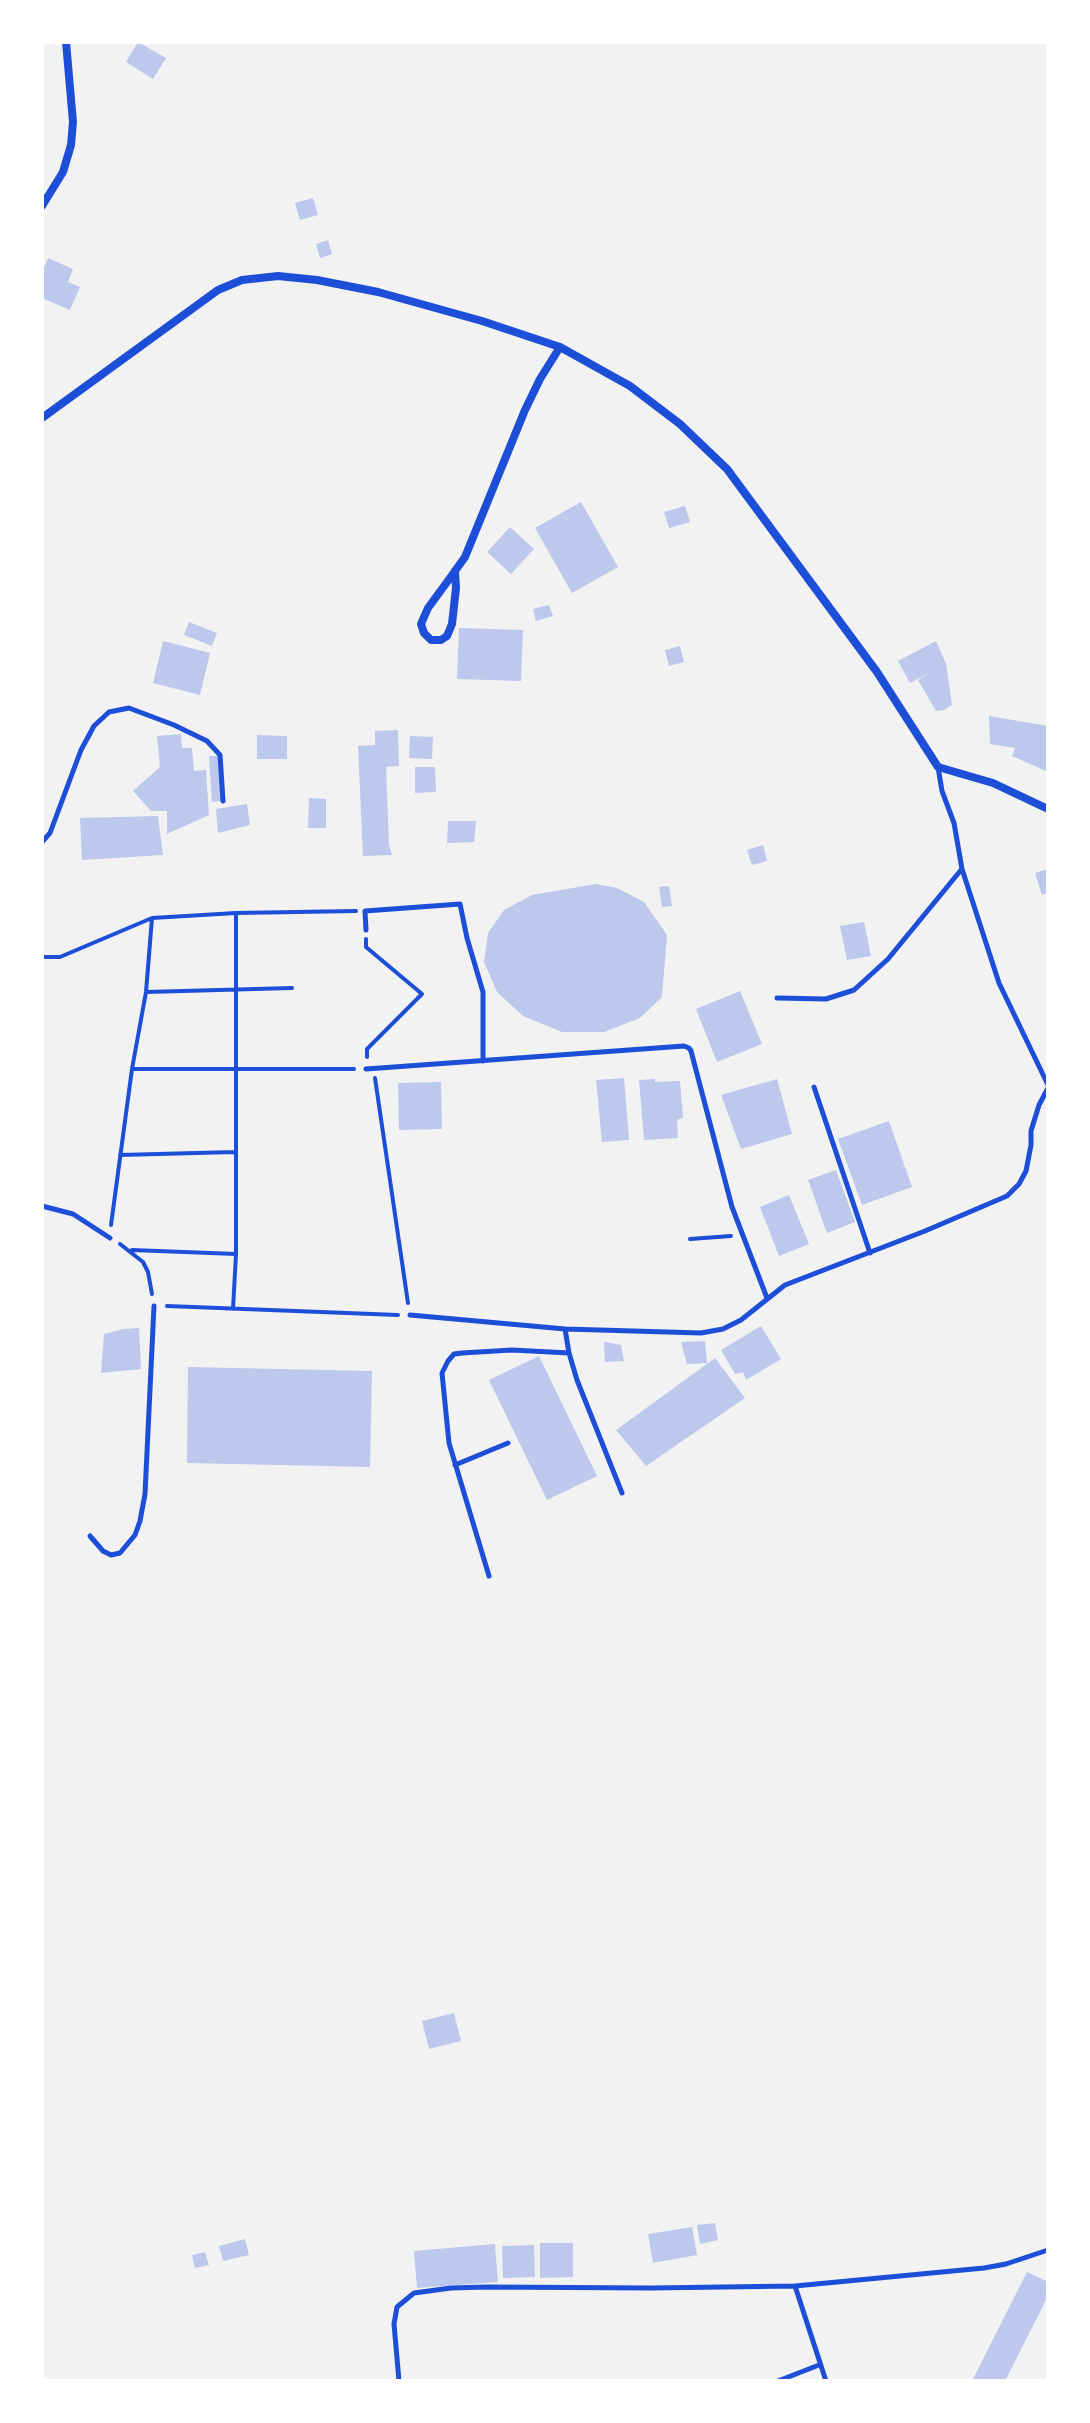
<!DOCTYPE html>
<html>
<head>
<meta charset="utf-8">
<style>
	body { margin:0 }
	#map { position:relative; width:1090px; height:2423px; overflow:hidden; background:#f2f2f2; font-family:Karla,sans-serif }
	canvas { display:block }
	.frame { position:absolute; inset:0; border:44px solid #fff; pointer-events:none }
</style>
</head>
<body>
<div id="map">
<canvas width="1090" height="2423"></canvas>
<div class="frame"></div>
</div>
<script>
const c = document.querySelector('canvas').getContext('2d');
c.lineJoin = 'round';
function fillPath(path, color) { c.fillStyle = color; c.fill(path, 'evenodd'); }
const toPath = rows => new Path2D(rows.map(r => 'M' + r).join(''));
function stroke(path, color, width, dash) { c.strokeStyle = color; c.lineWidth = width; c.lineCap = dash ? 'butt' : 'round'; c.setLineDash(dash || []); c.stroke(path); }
fillPath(toPath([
	[138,42,166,58,153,79,126,62],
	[313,198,318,215,300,220,295,203],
	[328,240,332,254,320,258,316,244],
	[48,258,73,269,68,282,80,287,70,310,42,298,42,273],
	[581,502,618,567,572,593,535,528],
	[685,506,690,522,669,528,664,512],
	[510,527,534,549,511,574,487,552],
	[549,605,553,616,536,621,533,609],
	[189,622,217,633,212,646,184,635],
	[459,628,523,630,521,681,457,679],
	[163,641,210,653,200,695,153,683],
	[936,641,946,664,952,705,944,710,936,711,918,680,931,672,910,683,898,661],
	[680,646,684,662,669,666,665,650],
	[989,716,1048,726,1048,772,1012,756,1015,748,990,744],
	[398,730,399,766,386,767,389,845,392,855,363,856,358,746,375,745,375,731],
	[181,734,182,748,192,748,194,771,206,770,209,815,167,834,167,811,151,811,133,791,160,767,157,736],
	[257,735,287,736,287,759,257,759],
	[410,736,433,737,432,759,409,758],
	[209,756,219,756,222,801,212,802],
	[415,767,435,767,436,792,415,793],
	[309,798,326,799,326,828,308,828],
	[247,804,250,825,218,833,216,809],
	[158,816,163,855,82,860,80,818],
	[448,821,476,821,474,842,447,843],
	[763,845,767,861,752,865,747,850],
	[1048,869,1048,893,1042,895,1035,873],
	[596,884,617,888,644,902,667,935,662,997,640,1018,604,1032,562,1032,523,1016,497,992,484,962,488,933,504,910,532,895],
	[669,886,672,906,662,907,659,887],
	[864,922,871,956,847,960,840,926],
	[740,991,762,1044,717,1062,696,1009],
	[624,1078,629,1140,602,1142,596,1080],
	[655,1079,655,1082,680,1081,683,1118,677,1120,678,1138,644,1140,639,1080],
	[777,1079,792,1134,741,1149,721,1095],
	[441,1082,442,1129,399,1130,398,1083],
	[889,1121,912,1187,862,1205,838,1139],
	[836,1170,855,1222,827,1233,808,1180],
	[789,1195,809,1244,779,1256,760,1207],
	[761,1326,781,1359,746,1380,743,1372,735,1374,721,1350],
	[139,1328,141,1369,101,1373,104,1334,124,1329],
	[705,1341,707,1363,687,1364,681,1342],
	[604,1342,621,1345,624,1361,605,1362],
	[539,1356,597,1476,547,1500,489,1380],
	[715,1358,745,1398,646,1466,616,1430],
	[188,1367,372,1371,370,1467,187,1463],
	[454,2013,461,2041,429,2049,422,2021],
	[715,2223,718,2240,700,2244,697,2225],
	[692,2227,697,2255,653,2263,648,2234],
	[245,2239,249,2255,223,2261,219,2246],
	[540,2243,573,2243,573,2277,540,2278],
	[495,2244,498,2282,417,2288,414,2251],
	[534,2245,535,2277,503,2278,502,2246],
	[205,2252,209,2265,195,2268,192,2255],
	[1027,2272,1048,2282,1048,2296,1005,2381,972,2381]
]), '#bdc9ec');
stroke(toPath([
	[366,939,366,947,422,994,367,1049,367,1057],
	[42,957,60,957,152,918,236,913,356,911],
	[146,992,292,988],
	[132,1069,354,1069],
	[375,1078,408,1303],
	[120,1155,235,1152],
	[111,1225,132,1069,146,992,152,918],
	[690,1239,731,1236],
	[120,1244,143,1262,148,1272,152,1294],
	[132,1250,236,1254],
	[167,1306,398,1315],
	[233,1309,236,1254,236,913]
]), '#1d4ed8', 4);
stroke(toPath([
	[938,767,942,791,954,823,962,869,999,983,1048,1085],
	[42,842,50,833,81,750,94,726,109,712,129,708,174,725,207,741,220,755,223,801],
	[366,930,365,911,460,904,467,938,483,992,483,1061],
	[777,998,826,999,854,990,888,959,961,870],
	[366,1069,684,1046,689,1048,691,1051,732,1207,767,1298],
	[814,1087,870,1253],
	[42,1206,73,1214,110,1238],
	[410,1315,565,1329,701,1333,723,1329,741,1320,785,1285,925,1231,1007,1196,1019,1184,1026,1171,1031,1145,1031,1131,1039,1105,1048,1088],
	[565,1329,569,1353,577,1380,622,1493],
	[455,1465,508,1443],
	[90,1536,103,1551,111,1555,120,1553,135,1535,140,1521,145,1494,154,1306],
	[489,1576,449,1443,442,1373,448,1361,454,1354,462,1353,512,1350,569,1353],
	[795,2286,826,2381],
	[399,2381,394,2324,397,2307,414,2293,451,2288,486,2287,651,2288,795,2286,984,2268,1006,2264,1048,2250],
	[778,2381,819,2365]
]), '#1d4ed8', 5);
stroke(toPath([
	[42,206,63,172,71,145,73,122,66,42],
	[42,418,218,290,242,280,278,276,317,280,378,292,482,321,560,347,630,386,680,424,727,469,877,672,938,767,993,783,1048,809],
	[455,571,456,588,452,624,447,636,441,640,431,640,424,633,421,624,428,608,450,578,465,557,525,410,540,379,560,347]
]), '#1d4ed8', 8);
</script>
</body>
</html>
